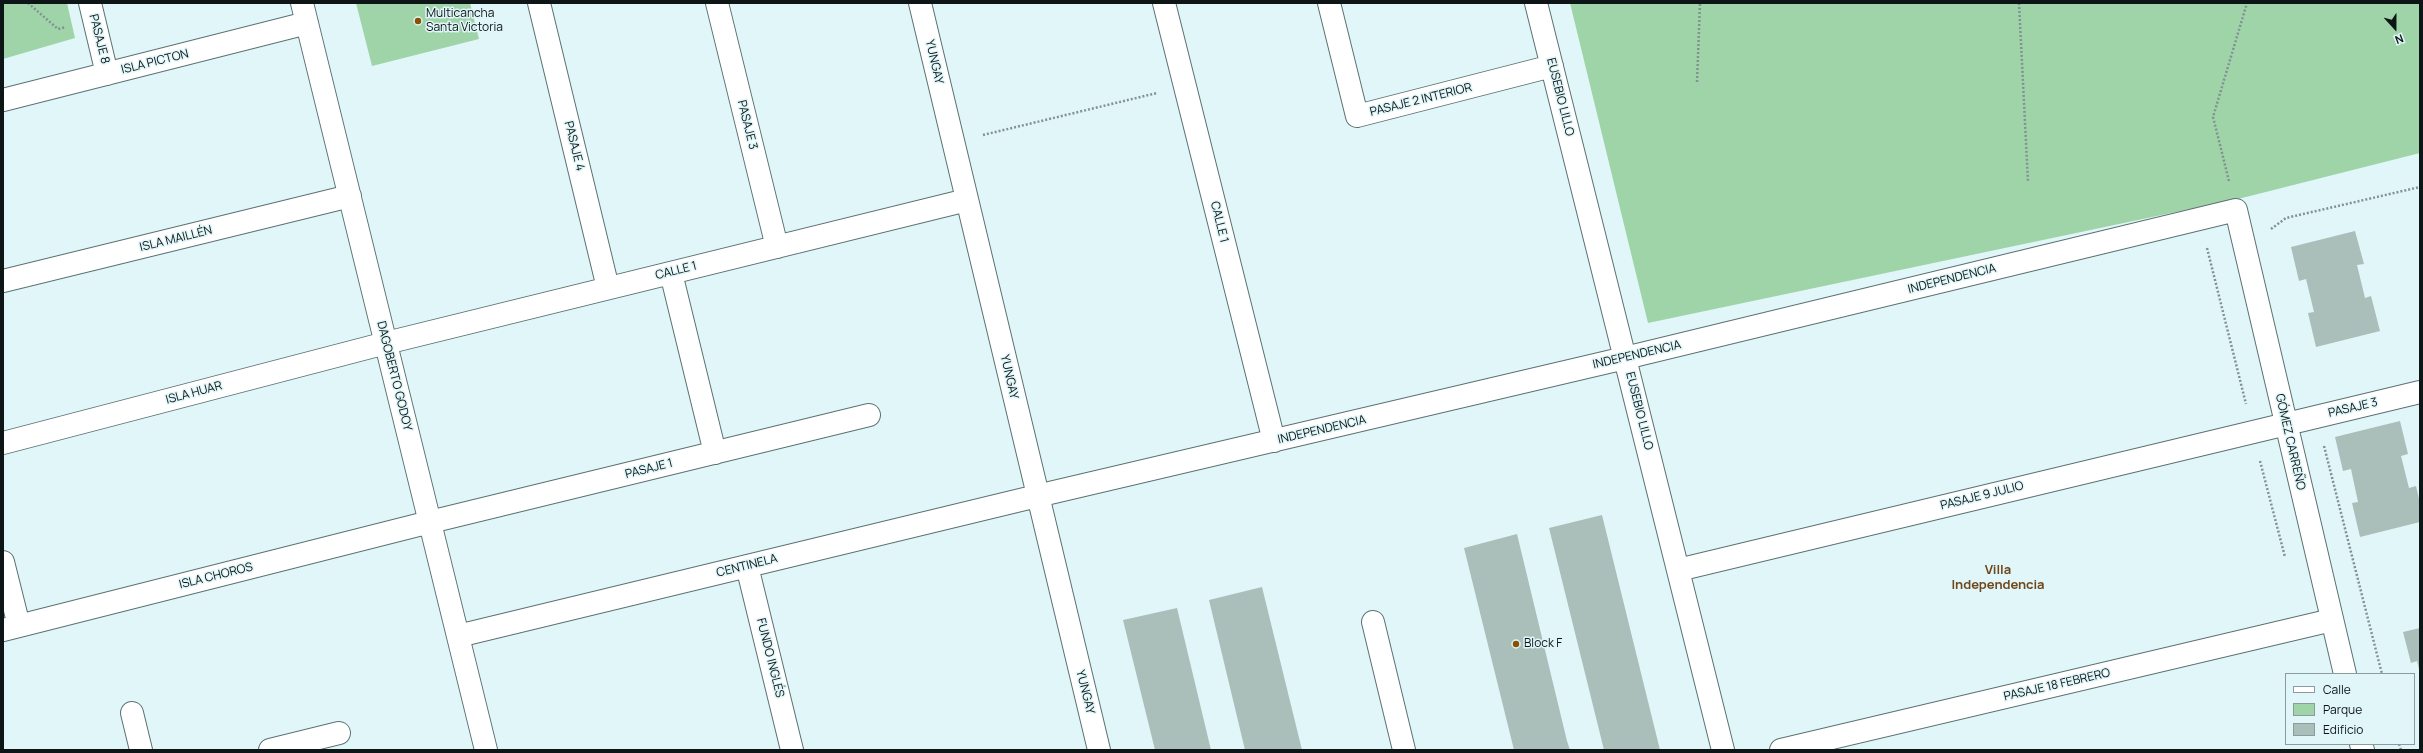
<!DOCTYPE html>
<html>
<head>
<meta charset="utf-8">
<style>
	body { margin:0 }
	#map { position:relative; width:2423px; height:753px; overflow:hidden; background:#e0f6f9; font-family:Manrope,sans-serif }
	canvas { display:block }
	.frame { position:absolute; inset:0; border:4px solid #0d1516; pointer-events:none }
	.legend { position:absolute; left:2285px; top:673px; width:130px; height:72px; box-sizing:border-box; background:#e0f6f9; border:1px solid #8c9c9e; margin:0; padding:5px 7px; list-style:none; font-size:12px; color:#0d1516 }
	.legend li { display:flex; align-items:center; gap:8px; height:20px }
	.legend b { width:20px; border:1px solid #8c9c9e }
	.north { position:absolute; left:2375px; top:8px; width:40px; height:40px; -webkit-text-stroke:3px #e0f6f9; paint-order:stroke; rotate:159deg; font-size:11px; font-weight:700; line-height:16px; text-align:center; color:#0d1516 }
	.north::after { content:''; display:block; margin:auto; width:14px; height:18px; background:#0d1516; clip-path:polygon(50% 0,100% 100%,50% 72%,0 100%) }
</style>
</head>
<body>
<div id="map">
<canvas width="2423" height="753"></canvas>
<div class="frame"></div>
<ul class="legend">
<li><b style="height:5px;background:#fff"></b>Calle</li>
<li><b style="height:11px;background:#9fd4a9"></b>Parque</li>
<li><b style="height:11px;background:#aabfb9"></b>Edificio</li>
</ul>
<div class="north">N</div>
</div>
<script>
const c = document.querySelector('canvas').getContext('2d');
c.lineJoin = 'round';
function fillPath(path, color) { c.fillStyle = color; c.fill(path, 'evenodd'); }
const toPath = rows => new Path2D(rows.map(r => 'M' + r).join(''));
function stroke(path, color, width, dash) { c.strokeStyle = color; c.lineWidth = width; c.lineCap = dash ? 'butt' : 'round'; c.setLineDash(dash || []); c.stroke(path); }
function drawText(font, color, halo, rows, align = 'center') {
  c.font = font + ' Manrope,sans-serif'; c.lineWidth = 3; c.setLineDash([]); c.textBaseline = 'middle'; c.strokeStyle = halo; c.fillStyle = color; for (const [text, x, y, turn = 0] of rows) {
    c.save(); c.translate(x, y); c.rotate((+turn || 0) * Math.PI / 180); c.textAlign = isNaN(turn) ? turn : align; if (halo) c.strokeText(text, 0, 0); c.fillText(text, 0, 0); c.restore();
  }
}
fillPath(toPath([
	[3,3,67,3,75,38,3,59],
	[356,3,470,3,479,39,372,66],
	[1570,3,2420,3,2420,153,2238,199,1648,323]
]), '#9fd4a9');
fillPath(toPath([
	[2355,231,2364,264,2357,265,2365,298,2371,296,2380,331,2316,347,2308,313,2314,312,2306,279,2299,281,2291,247],
	[2400,421,2408,454,2401,456,2409,488,2416,486,2420,503,2420,522,2360,537,2352,503,2358,502,2351,469,2343,471,2335,437],
	[1602,515,1660,750,1604,750,1549,528],
	[1517,534,1567,741,1570,750,1514,750,1464,548],
	[1262,587,1302,750,1245,750,1209,600],
	[1177,608,1211,750,1155,750,1123,620],
	[2420,628,2420,669,2419,669,2417,661,2411,663,2403,632]
]), '#aabfb9');
const minor = toPath([
	[90,3,107,74],
	[302,3,486,750],
	[539,3,608,288],
	[717,3,777,247],
	[920,3,1099,750],
	[1164,3,1274,441],
	[1329,3,1357,116,1552,66],
	[1536,3,1723,750],
	[3,100,307,23],
	[671,273,715,453],
	[3,281,350,196],
	[3,443,386,343,967,200],
	[3,562,19,626],
	[747,566,792,750],
	[1678,570,2420,392],
	[1373,622,1404,750],
	[3,630,430,522,869,415],
	[458,636,1037,496,1625,358,2236,210,2345,674],
	[132,713,141,750],
	[2361,744,2363,750],
	[270,750,339,733],
	[1781,750,2332,620]
]);
stroke(minor, '#5d7173', 24);
stroke(toPath([
	[28,3,58,29,66,27],
	[2019,3,2028,182],
	[1697,82,1700,3],
	[983,135,1157,93],
	[2229,181,2213,117,2247,3],
	[2271,229,2286,218,2420,187],
	[2207,248,2246,404],
	[2324,446,2382,674],
	[2260,461,2285,557],
	[2399,744,2401,750]
]), '#829294', 2.5, [2, 2]);
stroke(minor, '#fff', 22);
for (const [x, y, r, color] of [
	[418,21,4,"#895104"],
	[1516,644,4,"#895104"]
]) { const dot = new Path2D(); dot.arc(x, y, r, 0, 2 * Math.PI); c.fillStyle = color; c.fill(dot); stroke(dot, '#e0f6f9', 1.5); }
drawText('12px', '#0d1516', '#e0f6f9', [
	["Multicancha",426,14],
	["Santa Victoria",426,28],
	["Block F",1524,644]
], 'left');
drawText('12px', '#0d1516', '#e0f6f9', [
	["PASAJE 8",99,39,76],
	["ISLA PICTON",155,62,-14],
	["YUNGAY",934,62,77],
	["EUSEBIO LILLO",1560,97,76],
	["PASAJE 2 INTERIOR",1421,100,-14],
	["PASAJE 3",747,125,76],
	["PASAJE 4",574,146,76],
	["CALLE 1",1219,222,76],
	["ISLA MAILLÉN",176,239,-14],
	["CALLE 1",676,271,-14],
	["INDEPENDENCIA",1952,279,-14],
	["INDEPENDENCIA",1637,355,-13],
	["DAGOBERTO GODOY",394,376,76],
	["YUNGAY",1009,377,77],
	["ISLA HUAR",194,393,-15],
	["PASAJE 3",2353,408,-13],
	["EUSEBIO LILLO",1639,411,76],
	["INDEPENDENCIA",1322,430,-13],
	["GÓMEZ CARREÑO",2290,442,77],
	["PASAJE 1",649,469,-14],
	["PASAJE 9 JULIO",1982,496,-14],
	["CENTINELA",747,566,-14],
	["ISLA CHOROS",216,576,-14],
	["FUNDO INGLÉS",770,658,76],
	["PASAJE 18 FEBRERO",2057,685,-13],
	["YUNGAY",1085,692,76]
]);
drawText('bold 13px', '#6f471b', '#e0f6f9', [
	["Villa",1998,570],
	["Independencia",1998,585]
]);
</script>
</body>
</html>
